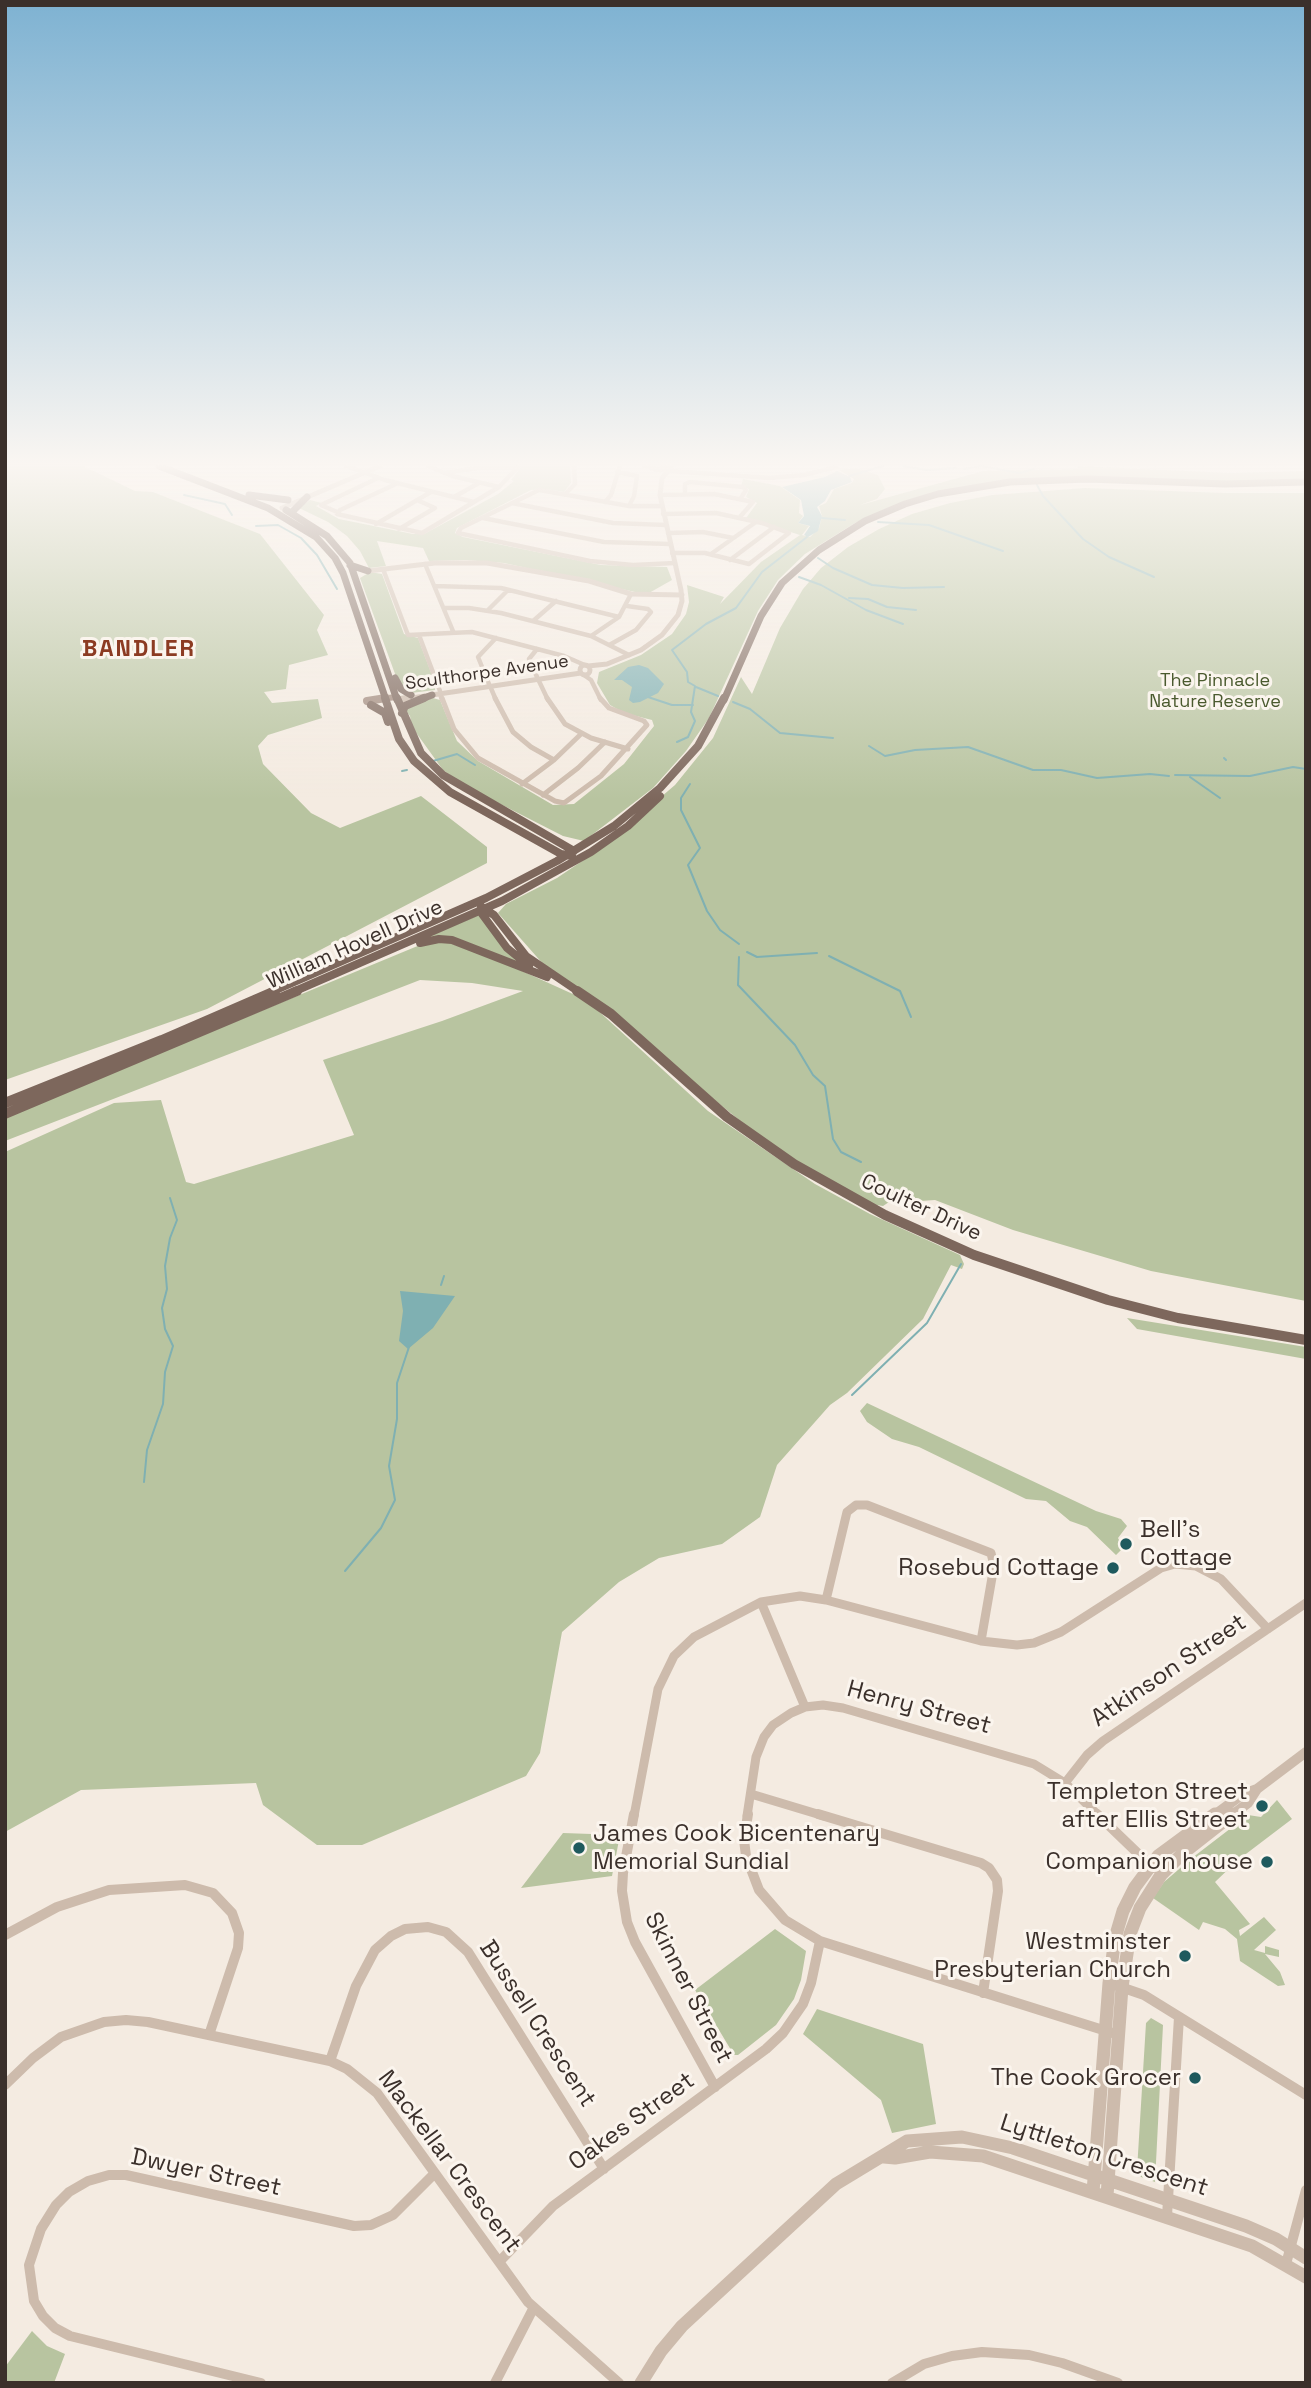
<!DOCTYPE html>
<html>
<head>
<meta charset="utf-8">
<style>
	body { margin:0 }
	#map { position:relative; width:1311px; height:2388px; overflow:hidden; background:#f4ebe1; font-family:"Space Grotesk",sans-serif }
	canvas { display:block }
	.frame { position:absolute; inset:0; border:7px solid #3b302b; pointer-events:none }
</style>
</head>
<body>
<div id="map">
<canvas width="1311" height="2388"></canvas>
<div class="frame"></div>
</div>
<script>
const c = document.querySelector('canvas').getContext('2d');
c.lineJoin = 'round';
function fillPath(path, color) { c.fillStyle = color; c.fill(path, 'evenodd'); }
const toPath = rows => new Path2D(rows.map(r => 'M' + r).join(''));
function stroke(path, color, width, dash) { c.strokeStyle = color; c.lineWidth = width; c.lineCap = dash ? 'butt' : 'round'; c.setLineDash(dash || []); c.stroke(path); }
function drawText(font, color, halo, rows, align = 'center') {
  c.font = font + ' "Space Grotesk",sans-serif'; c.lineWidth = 6; c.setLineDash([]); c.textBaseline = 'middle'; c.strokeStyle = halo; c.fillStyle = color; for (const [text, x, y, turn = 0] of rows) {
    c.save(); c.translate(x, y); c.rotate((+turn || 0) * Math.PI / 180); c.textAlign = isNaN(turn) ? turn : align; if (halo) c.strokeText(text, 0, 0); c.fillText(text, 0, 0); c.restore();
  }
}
fillPath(toPath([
	[5,466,83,466,135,491,153,492,260,534,324,615,317,630,328,655,289,665,286,689,264,692,272,703,318,699,322,718,268,735,258,746,263,764,311,813,340,828,421,796,487,847,487,863,207,1009,5,1080],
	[522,466,570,466,571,483,564,492,545,489,531,490,457,528,455,533,463,537,601,565,667,567,672,580,649,593,635,592,504,563,466,560,429,561,423,548,377,541,386,566,369,568,360,551,347,536,328,522,299,508,310,500,322,503,316,506,339,519,413,534,424,534,498,494,514,481,511,480],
	[1077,466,1230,473,1306,471,1306,479,1229,481,1030,478,890,507,855,523,805,554,778,580,758,611,709,718,686,751,653,788,584,841,563,836,467,787,443,770,412,727,410,716,406,711,409,706,433,698,440,700,457,741,478,761,553,805,574,804,624,764,654,726,652,720,624,713,610,705,597,683,599,672,641,655,672,634,686,614,689,602,687,585,724,597,720,604,761,562,800,535,746,518,757,503,746,497,749,489,741,486,743,479,780,486,800,500,799,513,803,516,798,523,809,526,802,535,810,537,819,528,822,516,819,506,826,503,834,489,852,483,854,479,839,470,856,468,878,475,885,489,877,499,860,505,983,471,1079,469],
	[1085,488,1226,493,1306,493,1306,1301,1151,1271,1013,1230,935,1200,920,1201,898,1196,883,1206,871,1204,786,1155,749,1128,571,983,544,965,498,913,506,904,557,878,600,849,675,785,713,738,741,677,752,694,780,628,803,589,821,568,848,547,879,529,912,514,950,503,992,495],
	[370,572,382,574,404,634,418,638,435,683,435,690,411,693,398,682,360,578],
	[479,915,520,963,465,943,424,938],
	[445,941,511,966,575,995,594,1007,708,1111,815,1184,870,1214,960,1255,964,1264,962,1269,951,1265,923,1319,847,1393,830,1405,777,1465,760,1517,722,1544,659,1558,619,1582,562,1632,540,1753,526,1776,362,1845,317,1845,263,1805,256,1783,81,1790,5,1832,5,1152,114,1103,161,1100,186,1182,194,1184,354,1135,323,1060,442,1021,523,991,472,983,420,980,5,1141,5,1117,420,945],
	[1127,1318,1306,1347,1306,1359,1137,1329],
	[867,1403,1096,1511,1121,1519,1127,1526,1118,1538,1123,1548,1116,1555,1087,1527,1070,1521,1046,1501,1026,1499,919,1447,892,1439,867,1422,860,1411],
	[1277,1800,1292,1819,1238,1860,1215,1882,1250,1924,1239,1930,1240,1936,1264,1917,1276,1930,1254,1950,1265,1953,1265,1946,1279,1950,1279,1957,1265,1954,1280,1972,1285,1985,1278,1986,1240,1961,1237,1939,1225,1929,1203,1922,1199,1930,1153,1898,1164,1882,1192,1858,1248,1815,1261,1817],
	[563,1833,620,1835,612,1876,521,1888],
	[775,1929,806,1951,801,1980,794,1999,776,2025,738,2055,734,2055,695,1990],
	[817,2009,923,2044,936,2124,892,2133,881,2100,803,2034],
	[1151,2018,1163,2025,1155,2182,1141,2177,1137,2170,1146,2023],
	[32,2331,47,2346,65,2354,54,2383,5,2383,5,2367]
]), '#b8c4a0');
fillPath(toPath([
	[837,471,850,477,852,482,831,490,825,501,817,507,822,516,818,531,808,537,804,535,810,526,798,523,804,516,801,500,782,487,825,477],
	[639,665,648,668,664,684,658,693,640,702,633,703,629,700,632,687,622,680,614,680,628,667],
	[400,1291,455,1296,433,1328,408,1349,399,1341,403,1311]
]), '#7fb0b2');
stroke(toPath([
	[903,466,926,470,956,468],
	[964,469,981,466,1020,473,1034,469],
	[849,476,883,466],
	[1037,485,1043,496,1083,539,1109,557,1154,577],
	[184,495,225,504,232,515],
	[822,518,845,520],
	[878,522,929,525,1003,551],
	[256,526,278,525,301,538,317,555,337,589],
	[818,558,833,568,872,585,903,588,944,587],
	[799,577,821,585,866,610,903,624],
	[849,598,868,599,887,607,916,610],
	[696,687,718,696],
	[648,697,672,705,693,705],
	[733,702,750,709,780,733,833,738],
	[677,742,688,737,695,721,691,712,695,686,688,682,687,672,672,650,706,624,736,608,762,572,807,537],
	[869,746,885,756,915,750,968,747,1033,770,1061,770,1097,778,1150,774,1169,776],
	[1224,758,1226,760],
	[433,761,457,754,475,765],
	[402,771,407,770],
	[1175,775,1250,776,1293,767,1306,769],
	[1190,777,1220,798],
	[690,784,681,798,681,810,700,848,688,865,707,911,720,930,739,944],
	[747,952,757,957,817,953],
	[829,956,900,991,911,1017],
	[739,957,738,985,795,1045,813,1075,825,1086,833,1139,841,1152,861,1162],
	[441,1285,444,1276],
	[852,1395,927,1323,961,1264],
	[144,1482,147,1450,163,1404,165,1372,173,1346,165,1329,162,1308,167,1289,165,1266,170,1238,177,1220,170,1198],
	[345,1571,381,1528,395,1500,389,1466,397,1419,397,1383,409,1347]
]), '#7fb0b2', 2);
stroke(toPath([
	[346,466,385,480,474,502],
	[428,466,452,476,499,487],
	[669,471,770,478,804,475,836,467],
	[617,472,637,476,634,496,629,506],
	[445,473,477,468,517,468],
	[396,484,340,510,337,514,422,533,499,487,519,466],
	[565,494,575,484,574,466],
	[685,494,685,484,690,482,743,487,746,490,741,498],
	[660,495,714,494,753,502,739,518],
	[454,497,479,483],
	[605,502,611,495,620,466],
	[512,503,613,523,666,525],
	[662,506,629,506,539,490,461,528,458,533,590,561,633,565,675,563],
	[337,512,321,505,378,478],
	[663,514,716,513,762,523,789,533,749,564,705,553,672,553],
	[483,518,604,542,670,544],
	[376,524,431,492],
	[399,529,435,508,417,500],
	[668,533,703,532,733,538],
	[711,554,756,522],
	[730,560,774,527],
	[425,564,453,631],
	[383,569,408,635,472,632,564,656,587,666],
	[435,586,501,588,619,617],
	[444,608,469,608,501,613,591,636,629,655],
	[488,610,508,590],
	[533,621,556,601],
	[419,635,440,691],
	[591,636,619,617,631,594],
	[611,644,636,630,651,612,648,609,627,606],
	[537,649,529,659,537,677],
	[581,673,591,680,601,700],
	[538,679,548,700],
	[489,684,478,657,496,638],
	[490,686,496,700],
	[440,694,442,700]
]), '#cdbbac', 4.5);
stroke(toPath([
	[442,698,454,729,478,758,555,801,564,803,601,776,647,725,644,721,609,708,600,698],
	[495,698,513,732,531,747,554,760],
	[547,698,565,724,591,738,628,749],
	[522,784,554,760,581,734],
	[543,795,578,768,605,742]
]), '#cdbbac', 5);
stroke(toPath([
	[826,1600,847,1512,856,1505,867,1505,991,1553,994,1566,981,1641],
	[761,1602,805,1707],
	[1065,1783,1087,1755,1103,1741,1306,1603],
	[751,1794,824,1816],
	[634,1816,658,1689,674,1656,694,1637,761,1602,800,1596,826,1600,981,1641,1017,1645,1034,1643,1061,1632,1161,1568,1175,1564,1196,1566,1221,1579,1268,1629],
	[747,1816,756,1757,764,1737,773,1725,791,1713,805,1707,823,1705,843,1708,1034,1764,1065,1783,1099,1816]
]), '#cdbbac', 9);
stroke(toPath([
	[634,1814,623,1873,622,1891,627,1922,635,1942,715,2087],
	[748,1814,744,1840,746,1856,759,1890,785,1920,820,1941,1119,2035],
	[818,1814,981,1863,989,1868,997,1880,998,1891,983,1993],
	[1097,1814,1153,1868],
	[5,1935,57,1907,109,1890,185,1885,213,1893,232,1913,239,1933,238,1948,209,2035],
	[1109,1983,1144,1995,1306,2095],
	[330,2061,356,1986,375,1950,391,1936,405,1929,428,1927,446,1932,468,1952,604,2169],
	[5,2085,33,2058,61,2037,104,2022,126,2020,148,2022,330,2061,347,2069,377,2093,528,2302,619,2383],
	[1167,2216,1179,2017],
	[499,2262,553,2206,766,2049,783,2033,803,2004,811,1983,820,1941],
	[1286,2264,1306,2190],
	[261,2383,70,2336,55,2328,43,2316,34,2301,29,2265,41,2229,56,2205,69,2192,88,2181,109,2175,126,2175,354,2226,371,2225,393,2215,435,2173],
	[495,2383,533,2309],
	[892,2383,924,2364,952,2356,982,2352,1029,2355,1062,2363,1118,2383]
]), '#cdbbac', 10);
stroke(toPath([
	[645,466,660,470],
	[665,466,671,467,672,470,660,469,665,466],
	[282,508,380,466],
	[368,571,435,563,487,563,589,581,631,594,682,595],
	'580 670a5 5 0 1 1 10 0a5 5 0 1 1-10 0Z',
	[588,666,607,664,641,650,662,635,678,615,682,601,681,590,660,495,662,478,668,471],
	[398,700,581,673]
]), '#cdbbac', 5);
stroke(toPath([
	[398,700,409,698]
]), '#cdbbac', 7);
stroke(toPath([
	[1213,1816,1243,1794,1257,1789,1306,1752],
	[1231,1816,1248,1803,1257,1789]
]), '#cdbbac', 10);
stroke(toPath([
	[884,2157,895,2158,930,2152,983,2156,1252,2246,1306,2277],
	[1093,2192,1109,1983,1115,1938,1123,1911,1135,1887,1158,1856,1215,1814],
	[1107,2196,1122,1987,1130,1934,1140,1908,1161,1875,1182,1854,1233,1814],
	[641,2383,661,2351,682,2326,836,2184,907,2141,962,2137,1013,2148,1246,2226,1276,2239,1306,2258]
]), '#cdbbac', 13);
stroke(toPath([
	[373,700,396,697]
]), '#a18a7d', 6);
stroke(toPath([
	[367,701,386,698]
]), '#a18a7d', 8);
stroke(toPath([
	[159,466,268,508,316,537,335,558,343,573,386,700],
	[249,495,288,500],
	[286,510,327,536,350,563,397,700],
	[292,512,307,497],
	[350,565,368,571],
	[395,678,401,689,411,695],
	[419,700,432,695],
	[724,700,761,616,782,583,819,550,865,521,905,504,938,494,1010,482,1088,479,1225,484,1306,482]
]), '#7d675c', 7);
stroke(toPath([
	[385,698,399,739,414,761,450,792,561,854,572,856],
	[397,698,421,753,443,775,574,851],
	[371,705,385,713,388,722],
	[402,713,405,706,424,698],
	[481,906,482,914,507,948,529,966],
	[481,907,494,915,526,956,579,992],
	[420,943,439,939,452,940,547,977],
	[271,992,486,898,557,861,614,826,660,788,698,746,724,698],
	[293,992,502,901,591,852,628,826,660,796]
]), '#7d675c', 8);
stroke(toPath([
	[577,991,611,1014,727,1117,794,1164,885,1215,974,1255,1108,1300,1178,1318,1306,1340],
	[5,1103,162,1040,275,991],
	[5,1114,297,991]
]), '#7d675c', 10);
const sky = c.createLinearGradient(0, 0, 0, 800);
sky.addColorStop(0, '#7eb2d2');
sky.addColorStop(0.58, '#faf6f2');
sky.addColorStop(1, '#faf6f200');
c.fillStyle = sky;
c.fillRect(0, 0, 1311, 800);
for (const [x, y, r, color] of [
	[1126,1544,7,"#1f5a5e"],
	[1113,1568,7,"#1f5a5e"],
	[1262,1806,7,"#1f5a5e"],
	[579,1848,7,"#1f5a5e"],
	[1267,1862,7,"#1f5a5e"],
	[1185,1956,7,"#1f5a5e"],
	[1195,2078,7,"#1f5a5e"]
]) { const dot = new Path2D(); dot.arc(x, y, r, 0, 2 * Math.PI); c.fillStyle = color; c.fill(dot); stroke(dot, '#fbf5ee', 2.5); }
drawText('18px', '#3b302b', '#fbf5ee', [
	["Sculthorpe Avenue",487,673,-8]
]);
drawText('18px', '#4a5a2e', '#fbf5ee', [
	["The Pinnacle",1215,681],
	["Nature Reserve",1215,702]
]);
drawText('21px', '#3b302b', '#fbf5ee', [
	["William Hovell Drive",355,945,-24],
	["Coulter Drive",921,1208,25]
]);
c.letterSpacing = '2px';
drawText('bold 23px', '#8c3b22', '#fbf5ee', [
	["BANDLER",139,650]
]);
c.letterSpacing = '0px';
drawText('24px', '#3b302b', '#fbf5ee', [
	["Bell's",1140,1530,"left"],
	["Cottage",1140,1558,"left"],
	["Rosebud Cottage",1099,1568],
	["Templeton Street",1248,1792],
	["after Ellis Street",1248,1820],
	["James Cook Bicentenary",593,1834,"left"],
	["Memorial Sundial",593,1862,"left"],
	["Companion house",1253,1862],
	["Westminster",1171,1942],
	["Presbyterian Church",1171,1970],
	["The Cook Grocer",1181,2078]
], 'right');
drawText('24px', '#3b302b', '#fbf5ee', [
	["Atkinson Street",1169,1671,-34],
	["Henry Street",919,1708,15],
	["Skinner Street",688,1988,63],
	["Bussell Crescent",537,2024,57],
	["Oakes Street",632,2122,-36],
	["Lyttleton Crescent",1104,2156,18],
	["Mackellar Crescent",449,2162,53],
	["Dwyer Street",206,2173,12]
]);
</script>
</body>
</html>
